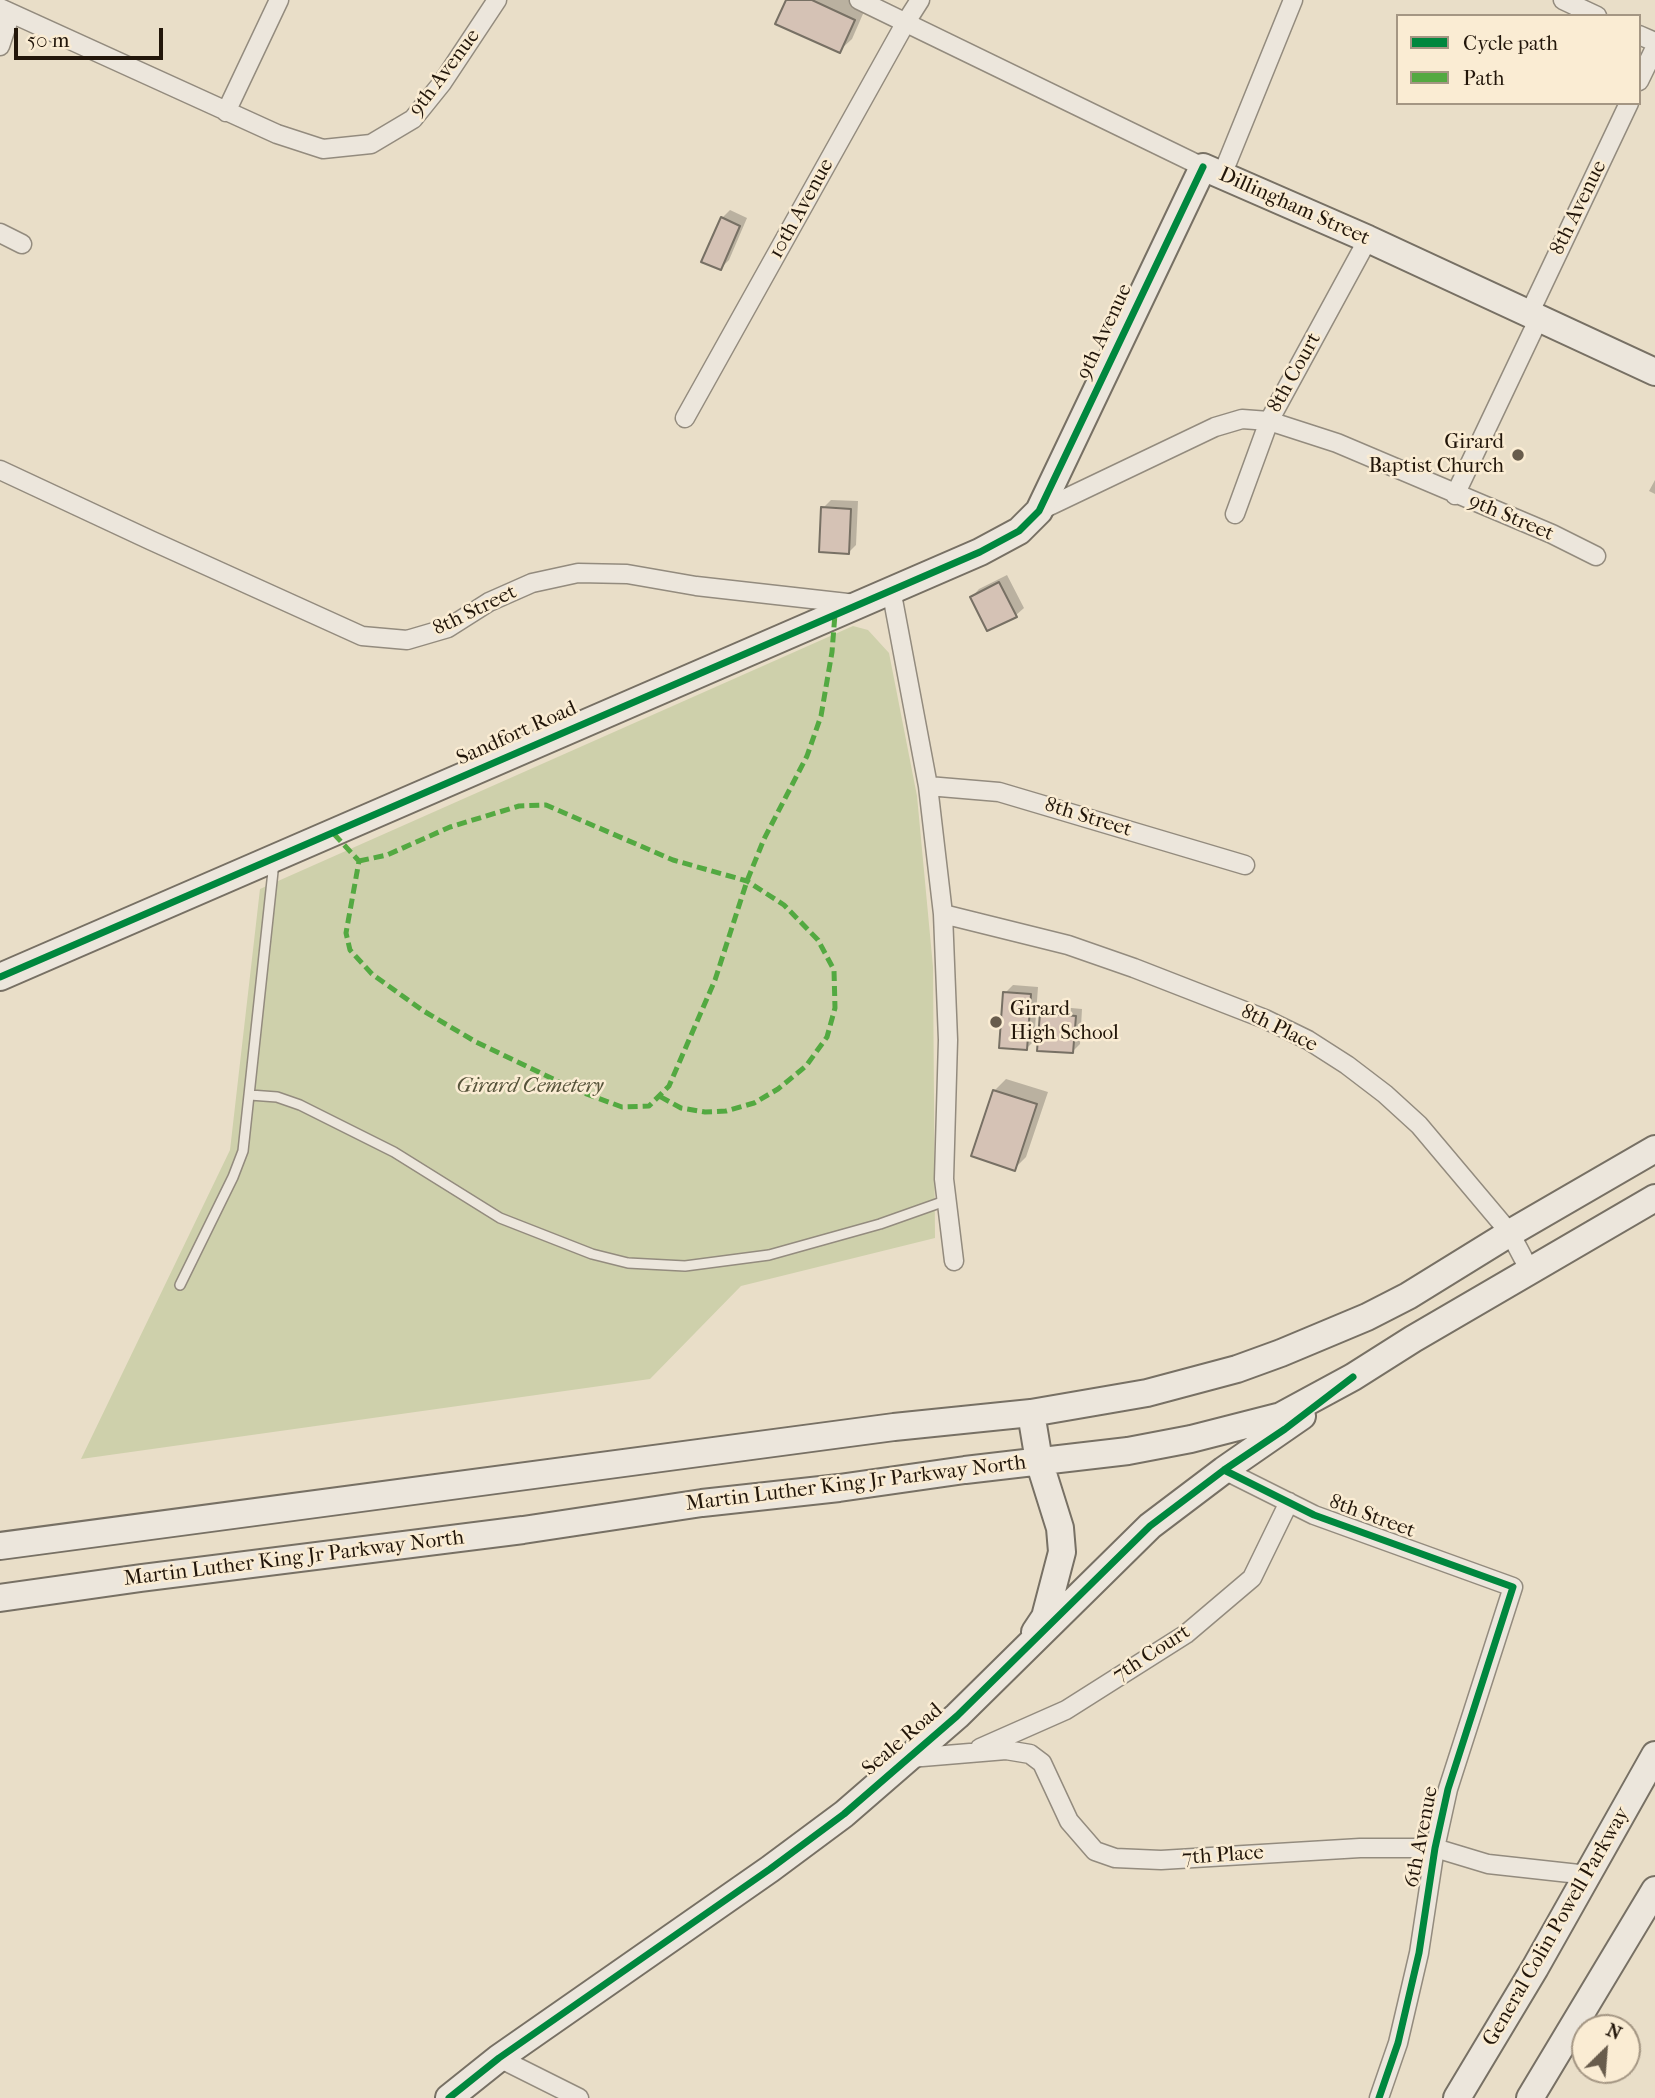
<!DOCTYPE html>
<html>
<head>
<meta charset="utf-8">
<style>
	body { margin:0 }
	#map { position:relative; width:1655px; height:2098px; overflow:hidden; background:#e9dec8; font-family:"IM FELL French Canon",serif }
	canvas { display:block }
	.legend { position:absolute; left:1396px; top:14px; width:245px; height:91px; box-sizing:border-box; background:#faecd3; border:2px solid #a49683; margin:0; padding:9px 12px; list-style:none; font-size:21px; color:#22160a }
	.legend li { display:flex; align-items:center; gap:14px; height:35px }
	.legend b { width:35px; border:2px solid #a49683 }
	.north { position:absolute; left:1571px; top:2014px; width:70px; height:70px; box-sizing:border-box; background:#faecd3; border:2px solid #a49683; border-radius:50%; rotate:25deg; font-size:19px; font-weight:700; line-height:28px; text-align:center; color:#22160a }
	.north::after { content:''; display:block; margin:auto; width:24px; height:32px; background:#685c4c; clip-path:polygon(50% 0,100% 100%,50% 72%,0 100%) }
	.scale { position:absolute; left:14px; top:28px; width:149px; height:32px; box-sizing:border-box; border:4px solid #22160a; border-top:0; padding-left:9px; font-size:21px; line-height:24px; white-space:nowrap; color:#22160a; -webkit-text-stroke:5px #faecd3; paint-order:stroke }
</style>
</head>
<body>
<div id="map">
<canvas width="1655" height="2098"></canvas>
<ul class="legend">
<li><b style="height:9px;background:#00873e"></b>Cycle path</li>
<li><b style="height:9px;background:#53a941"></b>Path</li>
</ul>
<div class="north">N</div>
<div class="scale">50 m</div>
</div>
<script>
const c = document.querySelector('canvas').getContext('2d');
c.lineJoin = 'round';
function fillPath(path, color) { c.fillStyle = color; c.fill(path, 'evenodd'); }
const toPath = rows => new Path2D(rows.map(r => 'M' + r).join(''));
function stroke(path, color, width, dash) { c.strokeStyle = color; c.lineWidth = width; c.lineCap = dash ? 'butt' : 'round'; c.setLineDash(dash || []); c.stroke(path); }
function drawText(font, color, halo, rows, align = 'center') {
  c.font = font + ' "IM FELL French Canon",serif'; c.lineWidth = 5; c.setLineDash([]); c.textBaseline = 'middle'; c.strokeStyle = halo; c.fillStyle = color; for (const [text, x, y, turn = 0] of rows) {
    c.save(); c.translate(x, y); c.rotate((+turn || 0) * Math.PI / 180); c.textAlign = isNaN(turn) ? turn : align; if (halo) c.strokeText(text, 0, 0); c.fillText(text, 0, 0); c.restore();
  }
}
fillPath(toPath([
	[853,626,868,630,889,653,917,796,933,967,935,1238,741,1286,650,1379,81,1459,230,1150,260,889]
]), '#ced0ab');
fillPath(toPath([
	[788,0,850,0,866,7,852,39,839,51],
	[730,210,747,218,729,260,721,268,722,218],
	[1655,480,1655,494,1649,491],
	[831,500,858,501,856,545,848,553,823,508],
	[1007,575,1024,608,1016,615,972,597,979,589],
	[1013,985,1038,987,1034,1041,1026,1049,1005,993],
	[1050,1006,1082,1009,1080,1044,1072,1052,1042,1014],
	[1006,1079,1048,1092,1026,1157,1014,1169,994,1091]
]), '#0003');
const building = toPath([
	[786,0,812,0,855,20,840,53,775,24,786,0],
	[721,217,740,226,721,270,701,262,721,217],
	[821,507,851,509,849,554,819,552,821,507],
	[999,582,1017,617,987,631,970,597,999,582],
	[1003,992,1031,994,1027,1050,999,1048,1003,992],
	[1040,1013,1076,1016,1073,1053,1037,1051,1040,1013],
	[993,1090,1037,1104,1015,1171,971,1156,993,1090]
]);
fillPath(building, '#d5c2b5');
stroke(building, '#777064', 2);
const lane = toPath([
	[250,1095,277,1097,300,1105,394,1152,500,1218,592,1254,628,1263,685,1266,769,1255,880,1224,945,1201],
	[180,1285,233,1177,243,1151,274,862]
]);
const street = toPath([
	[859,0,1203,167],
	[1563,0,1597,16],
	[0,8,277,134,323,149,371,144,413,119,442,83,497,0],
	[1639,35,1655,42],
	[0,46,11,13],
	[1639,81,1655,48],
	[226,112,279,0],
	[1222,175,1293,0],
	[0,233,22,244],
	[1529,314,1629,103],
	[685,418,906,22,920,0],
	[0,470,150,540,362,636,407,640,448,628,489,602,532,583,578,573,627,574,696,586,856,604],
	[1455,495,1539,318],
	[1039,511,1215,427,1242,419,1269,421,1337,443,1552,534,1596,556],
	[1235,514,1269,421,1368,239],
	[891,589,928,786,943,914,948,1040,944,1179,954,1261],
	[928,786,999,792,1245,865],
	[943,914,1068,945,1134,968,1265,1019,1308,1040,1347,1065,1385,1094,1419,1125,1510,1233,1530,1271],
	[1224,1470,1314,1515,1513,1587,1448,1789,1435,1848,1419,1953,1398,2043,1379,2098],
	[980,1748,1066,1710,1186,1634,1252,1578,1289,1502],
	[910,1758,1006,1750,1030,1754,1042,1763,1069,1821,1095,1851,1115,1858,1161,1860,1360,1848,1435,1848,1488,1864,1588,1875],
	[499,2058,579,2098]
]);
const secondary = toPath([
	[0,977,980,552,1019,531,1039,511,1203,167,1368,239,1655,372],
	[1031,1413,1039,1461,1060,1528,1062,1552,1045,1617,1035,1632],
	[0,1546,894,1427,1031,1413,1147,1393,1237,1369,1281,1353,1367,1317,1408,1296,1510,1233,1655,1149],
	[0,1598,141,1578,523,1530,702,1503,839,1488,965,1470,1128,1451,1191,1439,1281,1416,1353,1377,1413,1339,1655,1198],
	[449,2098,499,2058,770,1869,844,1814,957,1716,1150,1526,1224,1470,1302,1416],
	[1457,2098,1535,1968,1655,1755],
	[1530,2098,1655,1890]
]);
stroke(lane, '#938b7e', 12);
stroke(street, '#938b7e', 21);
stroke(secondary, '#777064', 30);
stroke(lane, '#ece6dc', 9);
stroke(street, '#ece6dc', 18);
stroke(secondary, '#ece6dc', 26);
stroke(toPath([
	[334,834,359,861,346,933,350,950,372,974,422,1010,476,1042,576,1090,622,1107,649,1106,669,1086,715,980,747,881,764,839,807,756,821,716,832,652,835,614],
	[359,861,387,855,450,827,519,806,546,805,673,860,747,881,784,905,818,940,834,970,835,1008,827,1037,806,1066,778,1089,754,1103,726,1111,705,1112,681,1108,659,1096]
]), '#53a941', 5, [10, 5]);
stroke(toPath([
	[0,977,980,552,1019,531,1039,511,1203,167],
	[1224,1470,1314,1515,1513,1587,1448,1789,1435,1848,1419,1953,1398,2043,1379,2098],
	[449,2098,499,2058,770,1869,844,1814,957,1716,1150,1526,1224,1470,1285,1429,1353,1377]
]), '#00873e', 7);
for (const [x, y, r, color] of [
	[1518,455,7,"#685c4c"],
	[996,1022,7,"#685c4c"]
]) { const dot = new Path2D(); dot.arc(x, y, r, 0, 2 * Math.PI); c.fillStyle = color; c.fill(dot); stroke(dot, '#faecd3', 2.5); }
drawText('21px', '#22160a', '#faecd3', [
	["9th Avenue",445,73,-53],
	["Dillingham Street",1294,207,24],
	["8th Avenue",1579,208,-64],
	["10th Avenue",802,209,-61],
	["9th Avenue",1105,332,-65],
	["8th Court",1295,373,-61],
	["9th Street",1511,518,23],
	["8th Street",475,611,-26],
	["Sandfort Road",517,734,-24],
	["8th Street",1088,818,17],
	["8th Place",1279,1029,26],
	["Martin Luther King Jr Parkway North",856,1484,-7],
	["8th Street",1372,1517,20],
	["Martin Luther King Jr Parkway North",294,1559,-7],
	["7th Court",1152,1654,-33],
	["Seale Road",903,1740,-41],
	["6th Avenue",1422,1837,-79],
	["7th Place",1223,1856,-4],
	["General Colin Powell Parkway",1557,1927,-60]
]);
drawText('21px', '#22160a', '#faecd3', [
	["Girard",1504,443],
	["Baptist Church",1504,467],
	["Girard",1010,1010,"left"],
	["High School",1010,1034,"left"]
], 'right');
drawText('italic 21px', '#56533a', '#faecd3', [
	["Girard Cemetery",530,1087]
]);
</script>
</body>
</html>
